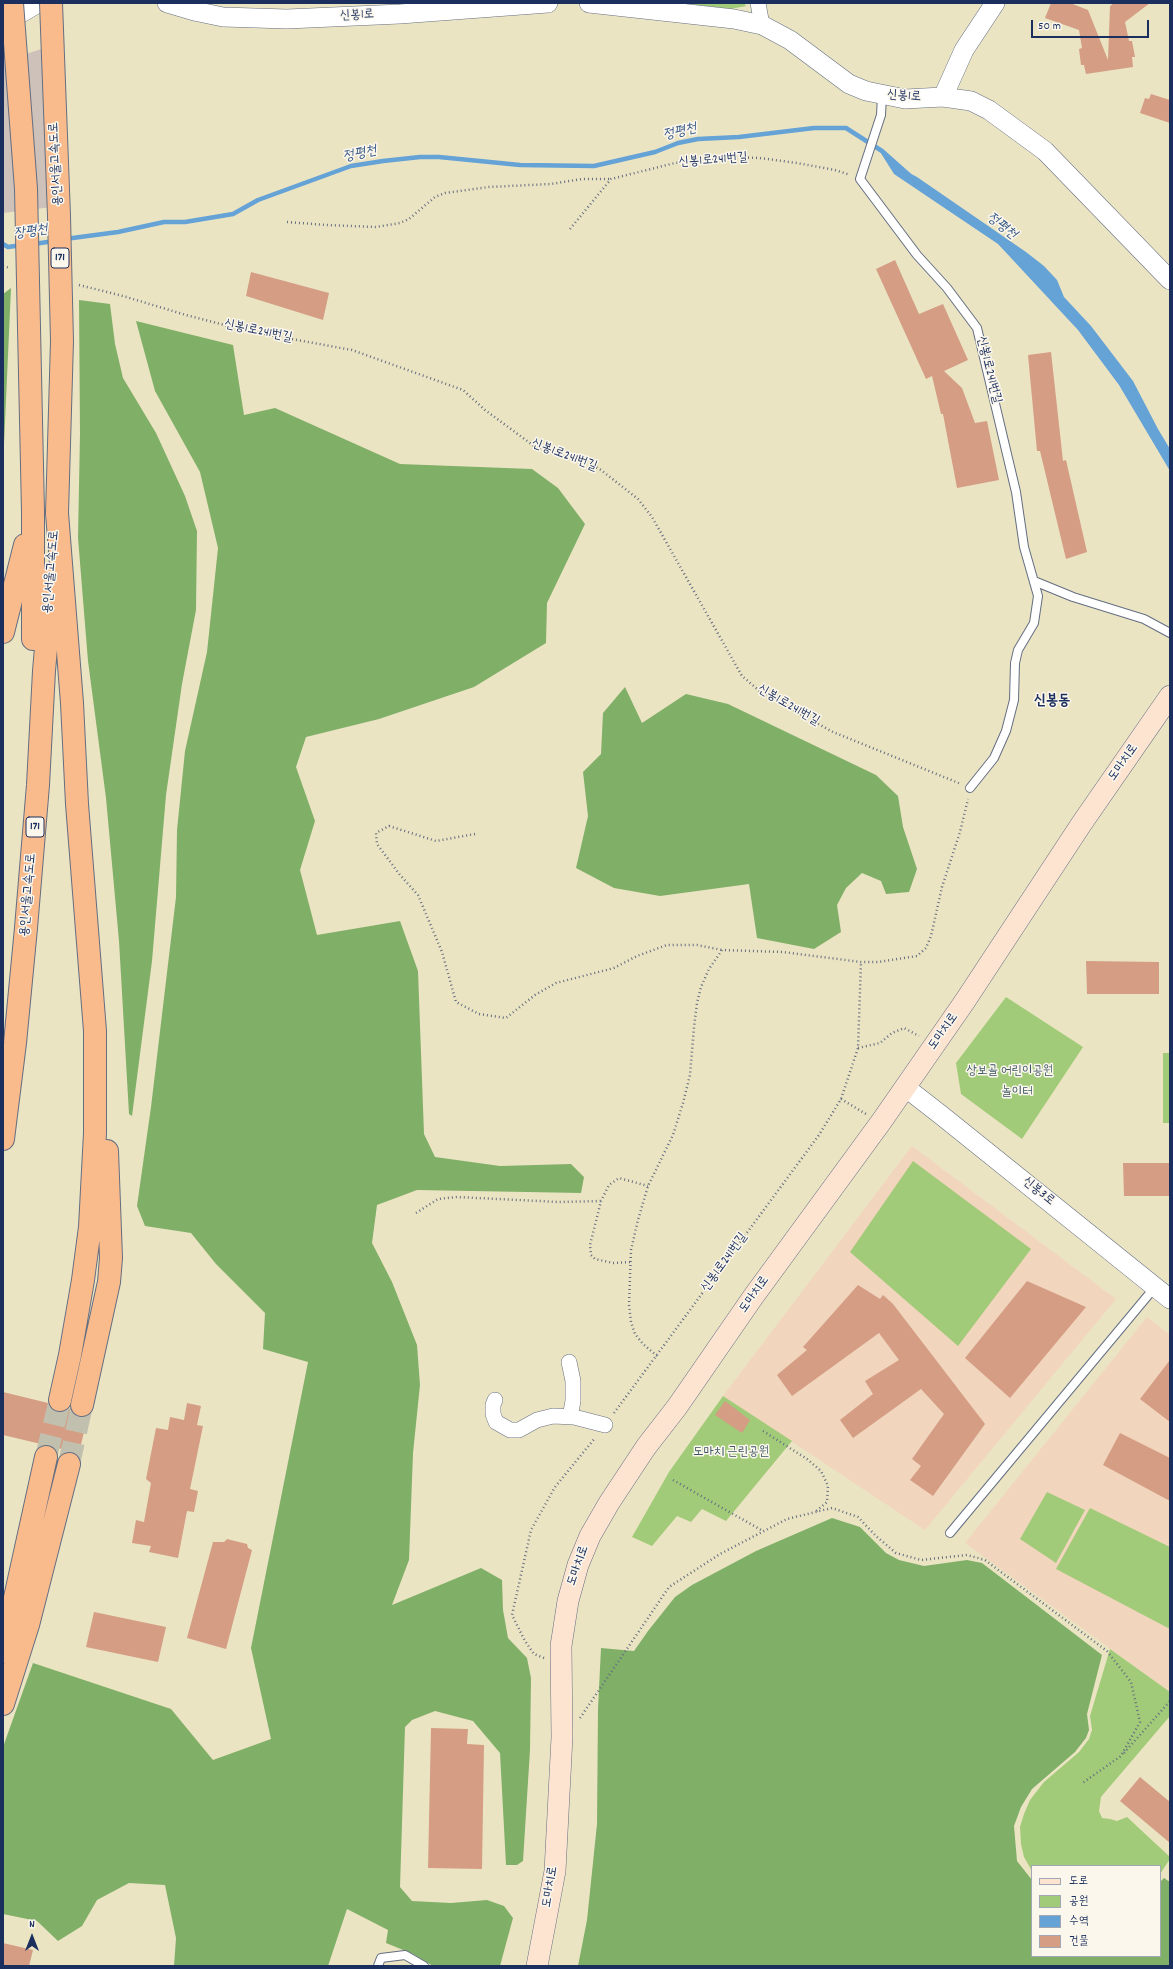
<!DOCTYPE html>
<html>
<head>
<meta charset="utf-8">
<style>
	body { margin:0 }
	#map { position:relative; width:1173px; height:1969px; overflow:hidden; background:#ebe4c3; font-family:Dekko,"Poor Story",sans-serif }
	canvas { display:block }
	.frame { position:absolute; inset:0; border:4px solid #1b2f5e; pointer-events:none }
	.legend { position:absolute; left:1031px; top:1865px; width:130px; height:92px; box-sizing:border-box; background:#fbf7ec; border:1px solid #a1a7b3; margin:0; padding:5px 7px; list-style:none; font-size:12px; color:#1b2f5e }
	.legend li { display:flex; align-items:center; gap:8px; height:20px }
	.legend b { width:20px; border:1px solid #a1a7b3 }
	.north { position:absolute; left:12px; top:1917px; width:40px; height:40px; -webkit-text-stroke:3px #fbf7ec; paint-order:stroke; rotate:0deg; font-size:11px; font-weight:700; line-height:16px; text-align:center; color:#1b2f5e }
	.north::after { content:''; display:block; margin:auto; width:14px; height:18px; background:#1b2f5e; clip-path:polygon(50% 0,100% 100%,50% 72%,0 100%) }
	.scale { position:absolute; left:1031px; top:20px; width:118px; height:18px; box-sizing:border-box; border:2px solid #1b2f5e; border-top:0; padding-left:5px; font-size:12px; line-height:14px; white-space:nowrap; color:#1b2f5e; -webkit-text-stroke:3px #fbf7ec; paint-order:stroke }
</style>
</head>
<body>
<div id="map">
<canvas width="1173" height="1969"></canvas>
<div class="frame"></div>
<ul class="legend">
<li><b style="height:5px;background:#fde4d1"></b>도로</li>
<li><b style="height:11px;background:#a1cb78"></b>공원</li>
<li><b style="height:11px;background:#65a2d6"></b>수역</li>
<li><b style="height:11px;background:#d49d84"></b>건물</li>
</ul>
<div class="north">N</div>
<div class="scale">50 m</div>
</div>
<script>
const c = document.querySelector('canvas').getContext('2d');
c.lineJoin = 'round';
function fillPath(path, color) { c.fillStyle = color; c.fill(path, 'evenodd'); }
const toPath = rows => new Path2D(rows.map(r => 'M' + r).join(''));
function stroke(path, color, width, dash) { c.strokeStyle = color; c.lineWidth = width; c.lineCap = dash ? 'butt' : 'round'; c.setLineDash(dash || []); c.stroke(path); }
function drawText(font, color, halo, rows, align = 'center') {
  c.font = font + ' Dekko,"Poor Story",sans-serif'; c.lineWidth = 3; c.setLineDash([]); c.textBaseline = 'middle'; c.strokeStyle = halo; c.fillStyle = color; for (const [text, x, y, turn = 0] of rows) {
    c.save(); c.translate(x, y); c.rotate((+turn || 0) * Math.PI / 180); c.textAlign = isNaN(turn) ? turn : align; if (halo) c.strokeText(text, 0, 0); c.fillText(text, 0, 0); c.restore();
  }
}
fillPath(toPath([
	[912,1146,1116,1299,925,1530,723,1396],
	[1147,1317,1170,1335,1170,1692,965,1543]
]), '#f1d5bd');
fillPath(toPath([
	[48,47,60,206,3,213,3,61]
]), '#cec1ba');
fillPath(toPath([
	[681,3,744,3,746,6,731,9],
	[1006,997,1083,1047,1022,1139,961,1094,956,1063],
	[1163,1053,1170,1053,1170,1123,1163,1123],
	[913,1161,1031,1249,958,1346,850,1252],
	[723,1396,792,1441,726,1521,702,1509,691,1522,677,1516,652,1546,632,1537,669,1472],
	[1047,1492,1085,1510,1056,1563,1020,1539],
	[1090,1508,1170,1547,1170,1629,1056,1569],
	[1110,1649,1170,1692,1170,1716,1106,1791,1101,1797,1099,1811,1102,1818,1110,1819,1117,1821,1127,1817,1170,1857,1170,1859,1160,1874,1160,1866,1032,1866,1032,1871,1024,1857,1021,1844,1020,1827,1024,1814,1030,1800,1044,1782,1079,1752,1089,1739,1092,1730,1090,1716]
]), '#a1cb78');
fillPath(toPath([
	[11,288,3,467,3,294],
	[79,300,110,304,115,344,123,378,156,433,185,496,197,531,196,610,182,684,166,795,152,961,132,1116,129,1114,119,941,106,798,88,661,78,538,80,434],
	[136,321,233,345,244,415,275,408,400,464,532,469,558,488,585,524,547,603,546,643,474,687,379,719,306,737,296,767,315,821,300,870,317,935,400,921,418,971,424,1134,435,1157,500,1166,571,1164,584,1177,581,1193,417,1190,377,1205,372,1243,392,1282,417,1345,420,1385,413,1453,409,1560,392,1605,481,1568,502,1580,503,1610,508,1638,527,1658,531,1678,530,1750,523,1861,517,1865,506,1865,500,1753,473,1721,435,1711,412,1720,405,1727,400,1887,412,1901,451,1903,487,1900,504,1906,513,1918,500,1966,433,1966,413,1954,386,1943,388,1930,347,1909,328,1966,174,1966,176,1938,165,1885,129,1883,97,1900,82,1926,58,1941,37,1921,3,1914,3,1747,33,1663,171,1709,213,1760,271,1739,251,1648,308,1362,263,1349,265,1313,216,1264,191,1233,145,1226,137,1206,151,1107,176,897,177,830,185,751,207,652,218,548,200,472,155,391],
	[625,687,642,723,686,694,728,704,876,775,898,796,903,827,917,869,909,892,886,894,881,881,862,873,846,888,837,905,841,932,814,949,757,938,749,884,660,896,614,888,576,868,588,816,583,772,601,754,603,713],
	[832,1518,860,1527,886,1553,899,1560,924,1566,967,1560,982,1563,1102,1655,1087,1714,1089,1730,1086,1738,1075,1752,1032,1789,1021,1807,1014,1826,1017,1861,1032,1880,1032,1956,1160,1956,1160,1882,1164,1878,1170,1882,1170,1966,578,1966,587,1920,597,1824,598,1709,601,1648,634,1651,648,1631,675,1597,692,1585,756,1551]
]), '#80af68');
fillPath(toPath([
	[877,147,898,167,917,177,1026,252,1044,266,1057,280,1064,297,1091,326,1133,381,1158,429,1170,449,1170,471,1119,385,1078,330,998,244,894,174]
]), '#65a2d6');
stroke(toPath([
	[65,239,118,232,164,222,185,222,233,214,258,200,351,166,383,161,420,157,439,157,520,165,594,166,655,152,678,143,698,139,739,137,814,128,846,128,882,151,909,175],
	[3,244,8,247,22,245],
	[34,244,54,241]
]), '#65a2d6', 4.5);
fillPath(toPath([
	[1051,3,1070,3,1088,10,1108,60,1110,6,1114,3,1150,3,1125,22,1129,41,1132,41,1135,57,1132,57,1133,67,1086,74,1084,65,1081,65,1079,49,1082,48,1079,30,1045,18],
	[1151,94,1170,100,1170,123,1140,113,1145,98,1149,99],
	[895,260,919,314,943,304,968,360,944,371,962,388,975,423,987,421,999,480,957,488,943,414,941,414,932,376,926,379,876,269],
	[251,272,329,293,323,320,246,296],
	[1051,352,1063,461,1066,460,1087,552,1066,559,1040,451,1037,451,1028,355],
	[1086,961,1159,962,1159,994,1087,994],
	[1123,1163,1170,1163,1170,1196,1124,1196],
	[1027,1281,1086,1307,1010,1398,965,1358],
	[858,1285,880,1299,883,1295,893,1304,985,1424,933,1496,910,1480,921,1466,912,1459,944,1414,921,1389,853,1438,840,1420,873,1394,865,1381,899,1360,879,1333,792,1396,777,1375,807,1350,803,1347],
	[1170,1360,1170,1422,1140,1399],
	[3,1392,48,1403,51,1409,57,1412,64,1412,69,1408,73,1414,79,1417,88,1415,79,1453,3,1435],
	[725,1401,750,1420,742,1433,715,1415],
	[187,1403,201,1406,197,1425,203,1426,190,1489,198,1491,194,1512,187,1511,178,1558,149,1552,151,1546,132,1543,136,1520,144,1522,151,1483,146,1479,156,1428,168,1430,170,1417,184,1420],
	[1120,1433,1170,1458,1170,1501,1103,1465],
	[227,1539,247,1544,248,1548,252,1550,226,1649,187,1638,213,1542,224,1542],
	[94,1612,166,1627,158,1662,86,1647],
	[431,1728,468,1729,467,1744,484,1745,482,1869,428,1868],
	[1140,1777,1170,1802,1170,1843,1120,1801],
	[3,1943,33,1950,29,1966,3,1966]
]), '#d49d84');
stroke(toPath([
	[46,1457,60,1400],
	[69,1464,82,1405]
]), '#c1c0af', 22, [22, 11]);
const service = toPath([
	[882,96,881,115,860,179,917,255,947,288,977,328,1016,492,1024,547,1038,596,1034,623,1018,650,1015,663,1014,700,1006,731,994,758,970,788],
	[1034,581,1073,597,1144,619,1170,633],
	[950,1533,1155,1287],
	[378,1966,381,1958,405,1955,424,1966]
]);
const minor = toPath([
	[758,3,762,25],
	[569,1362,573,1381,573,1401,570,1417],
	[495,1400,493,1405,493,1414,496,1422,510,1430,519,1430,537,1420,553,1416,574,1417,605,1425]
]);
const tertiary = toPath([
	[167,3,194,11,223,17,287,19,400,14,548,3],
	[589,3,734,19,762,25,790,40,849,84,866,91,905,99,943,97,971,101,989,110,1045,151,1170,280],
	[3,26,16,16,38,3],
	[943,97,964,50,995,3],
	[905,1087,941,1115,1170,1299]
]);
const secondary = toPath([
	[537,1966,555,1871,562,1737,561,1646,568,1601,578,1565,590,1536,609,1503,646,1447,677,1407,753,1297,881,1122,965,1001,1082,823,1170,696]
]);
const motorway = toPath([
	[57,513,72,703,77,804,95,1031,95,1133,90,1227,83,1280,70,1355,60,1400],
	[3,632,25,545],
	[33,639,33,512],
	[3,1139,15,1043,26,928,38,785,44,671,52,577],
	[82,1405,109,1282,111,1258,107,1151],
	[3,1652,46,1457],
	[3,1704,28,1625,69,1464]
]);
stroke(service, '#646e81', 10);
stroke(minor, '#646e81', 16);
stroke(tertiary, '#646e81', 20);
stroke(secondary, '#646e81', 22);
stroke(motorway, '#646e81', 24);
stroke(toPath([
	[287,222,326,225,376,227,400,223,409,219,435,197,445,193,489,187,551,184,582,179,611,179],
	[570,229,611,179,675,163,729,157,760,158,797,163,835,170,850,175],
	[3,266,10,268],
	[79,285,123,296,186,315,248,331,352,350,463,390,485,410,534,446,559,456,583,460,601,470,638,499,652,517,742,676,762,693,833,732,961,784],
	[475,834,436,841,389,826,376,833,377,844,400,875,418,895,442,952,456,1002,479,1014,506,1018,535,995,556,983,614,968,637,956,667,945,697,945,722,950],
	[858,1048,880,1043,892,1033,904,1028,919,1036],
	[841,1099,866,1114],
	[416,1213,438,1199,457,1197,559,1202,601,1201],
	[630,1262,613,1263,595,1259,591,1255,590,1245,601,1201,609,1185,619,1178,648,1186],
	[657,1356,643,1344,635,1334,631,1322,629,1305,631,1250,638,1220,648,1186,673,1135,683,1103,690,1075,694,1027,697,1003,701,987,709,969,722,950,783,952,861,962,878,962,917,956,926,948,931,936,942,887,960,832,968,799],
	[614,1413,819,1135,841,1099,858,1048,861,962],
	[763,1431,807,1459,821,1471,828,1486,827,1502,815,1512],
	[673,1480,763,1531],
	[544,1658,534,1654,525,1641,512,1615,531,1530,555,1487,595,1438],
	[580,1718,669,1587,720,1554,787,1519,832,1508,858,1517,876,1536,896,1553,921,1560,967,1555,985,1560,1107,1651,1131,1682,1140,1722,1121,1756,1081,1784],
	[1124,1753,1170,1701]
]), '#646e81', 2.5, [1, 3]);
stroke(service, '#fff', 8);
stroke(minor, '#fff', 15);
stroke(tertiary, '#fff', 19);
stroke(secondary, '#fde4d1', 21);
stroke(motorway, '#fabb8c', 22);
const motorwayBridge = toPath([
	[12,3,26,189,33,512],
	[51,3,59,216,62,341,57,513]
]);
stroke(motorwayBridge, '#646e81', 24, []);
stroke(motorwayBridge, '#fabb8c', 22);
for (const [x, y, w] of [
	[60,258,18],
	[35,827,18]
]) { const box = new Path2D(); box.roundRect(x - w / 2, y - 10, w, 20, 3); c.fillStyle = '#fbf7ec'; c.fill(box); stroke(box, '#1b2f5e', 1); }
drawText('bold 12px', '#1b2f5e', null, [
	["171",60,258],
	["171",35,827]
]);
drawText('13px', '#1b2f5e', '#fbf7ec', [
	["신봉1로",357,16,-3],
	["신봉1로",904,97,4],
	["신봉1로241번길",713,161,-4],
	["용인서울고속도로",57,164,-93],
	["신봉1로241번길",258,332,12],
	["신봉1로241번길",988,370,76],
	["신봉1로241번길",564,456,21],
	["용인서울고속도로",52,572,-85],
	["신봉1로241번길",788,706,30],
	["도마치로",1124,763,-55],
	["용인서울고속도로",29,895,-85],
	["도마치로",944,1032,-55],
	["신봉3로",1038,1192,39],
	["신봉1로241번길",725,1263,-54],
	["도마치로",755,1295,-55],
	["도마치로",579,1566,-71],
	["도마치로",551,1887,-81]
]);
drawText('13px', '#3c5664', '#fbf7ec', [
	["상보골 어린이공원",1010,1072],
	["놀이터",1017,1093],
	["도마치 근린공원",731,1453]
]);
drawText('italic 14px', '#355788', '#fbf7ec', [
	["정평천",680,133,-13],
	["정평천",360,155,-12],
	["정평천",1001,227,38],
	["장평천",31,233,-8]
]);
drawText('bold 15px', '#1b2f5e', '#fbf7ec', [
	["신봉동",1052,702]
]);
</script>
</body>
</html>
